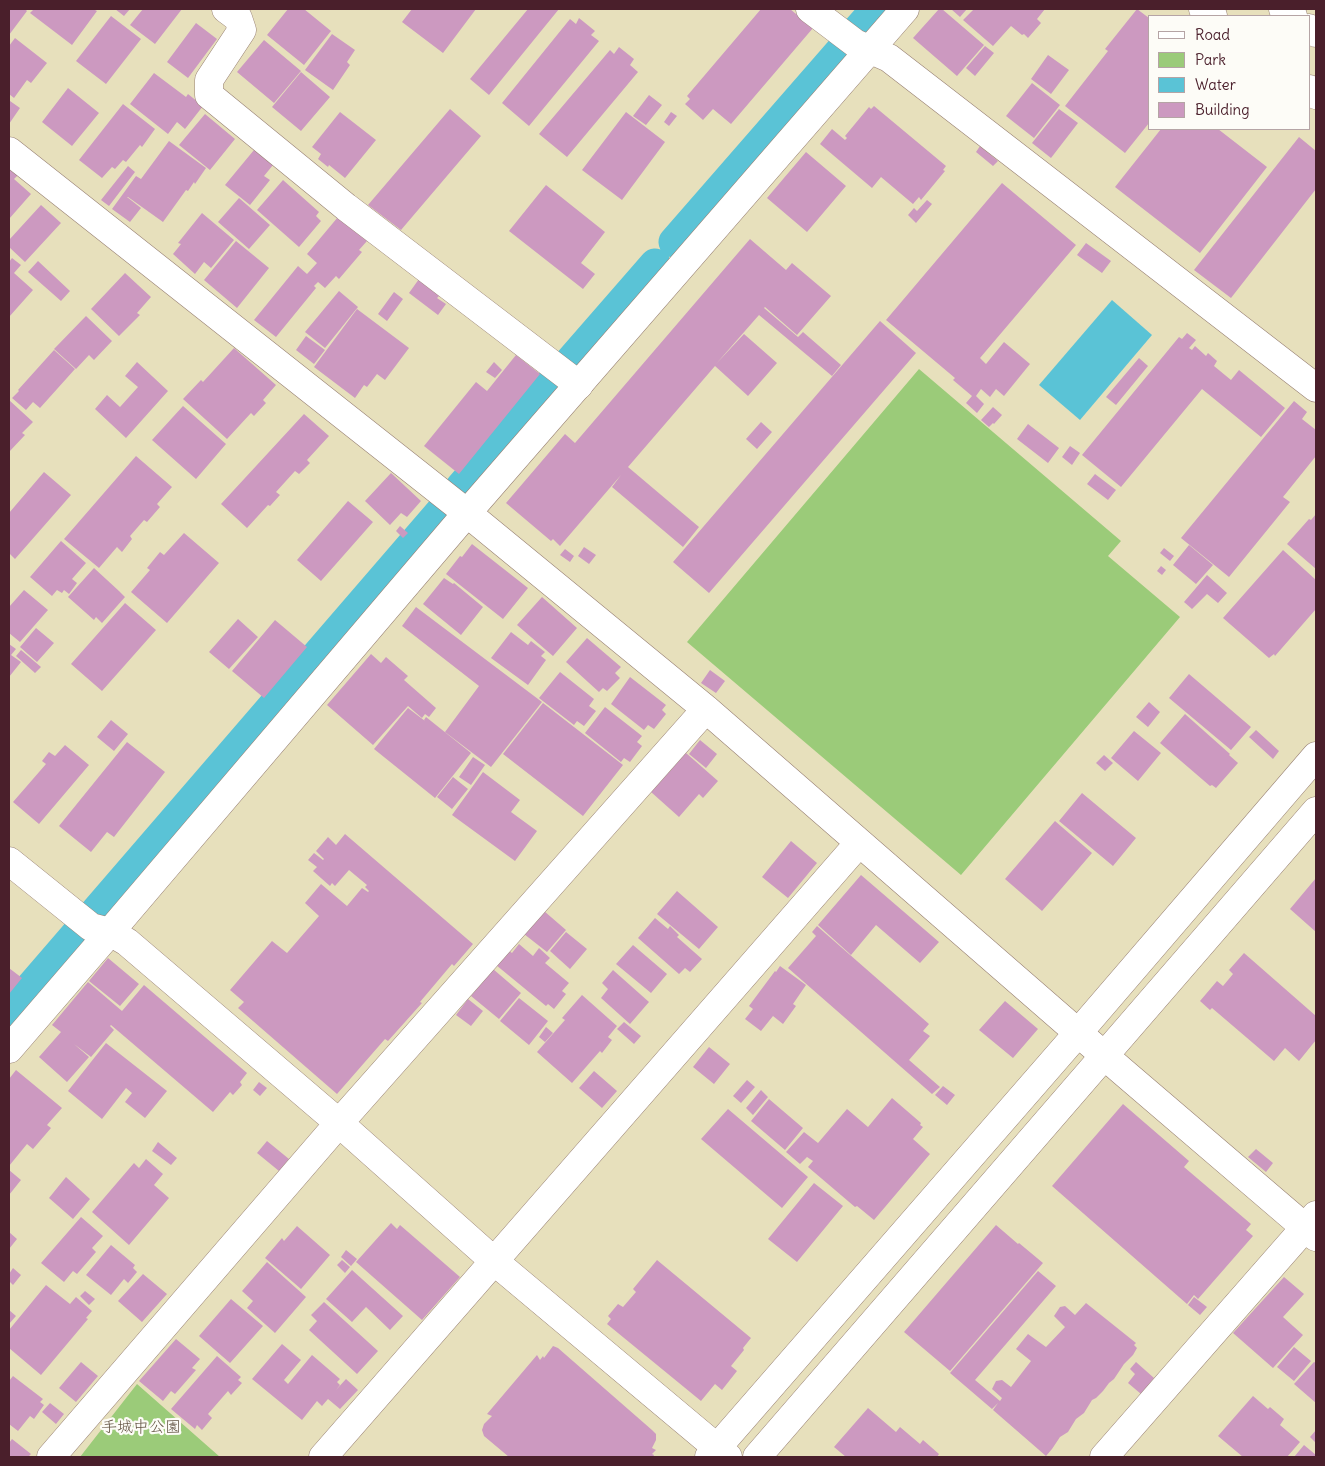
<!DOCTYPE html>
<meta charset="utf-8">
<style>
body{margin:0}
#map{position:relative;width:1325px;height:1466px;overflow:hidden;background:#e7e0bc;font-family:Delius,sans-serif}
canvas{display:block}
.frame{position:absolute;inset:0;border:10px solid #4a1f2b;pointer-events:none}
.legend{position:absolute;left:1148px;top:15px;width:162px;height:115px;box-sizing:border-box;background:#fdfcf7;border:1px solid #b5a4a5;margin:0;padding:6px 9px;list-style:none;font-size:15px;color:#4a1f2b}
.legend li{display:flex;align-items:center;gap:10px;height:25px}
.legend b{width:25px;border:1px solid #b5a4a5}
</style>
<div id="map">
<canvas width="1325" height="1466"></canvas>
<div class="frame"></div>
<ul class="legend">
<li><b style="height:6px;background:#fff"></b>Road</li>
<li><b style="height:14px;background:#9bcb79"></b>Park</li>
<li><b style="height:14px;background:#5ac3d6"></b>Water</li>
<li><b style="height:14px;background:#cc99c0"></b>Building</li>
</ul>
</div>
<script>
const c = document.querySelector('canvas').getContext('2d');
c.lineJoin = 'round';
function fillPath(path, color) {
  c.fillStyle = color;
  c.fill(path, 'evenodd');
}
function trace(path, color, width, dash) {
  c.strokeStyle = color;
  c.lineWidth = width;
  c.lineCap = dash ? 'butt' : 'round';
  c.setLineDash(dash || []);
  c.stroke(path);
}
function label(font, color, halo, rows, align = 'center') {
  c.font = font + ' Delius,"Klee One",sans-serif';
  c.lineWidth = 4.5;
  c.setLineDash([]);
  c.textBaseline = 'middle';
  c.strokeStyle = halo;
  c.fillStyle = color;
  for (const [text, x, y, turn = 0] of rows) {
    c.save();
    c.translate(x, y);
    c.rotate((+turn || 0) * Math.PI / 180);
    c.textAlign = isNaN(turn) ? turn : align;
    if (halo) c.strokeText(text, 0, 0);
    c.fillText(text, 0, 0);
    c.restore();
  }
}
const green = new Path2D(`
 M919,369L1121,541L1108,556L1180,617L961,875L687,642Z
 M137,1384L220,1457H80Z`);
const water = new Path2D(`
 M1112,300L1152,335L1080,420L1039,385Z`);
const canal = new Path2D(`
 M854,34L876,9
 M674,242L844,47
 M567,365L655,264
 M461,487L552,382
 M9,1012L442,510`);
const building = new Path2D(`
 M9,9H25L27,11L9,35Z
 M34,9H93L97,11L72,45L30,13Z
 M115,9H130L124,16Z
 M143,9H182L155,44L130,25Z
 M288,9H304L331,31L304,65L267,35Z
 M412,9H476L443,53L402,22Z
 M528,9H559L489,95L470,79Z
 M761,9H790L813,28L731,124L713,109L703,120L685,104L690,99L687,96Z
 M939,9H942L984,45L957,76L913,38Z
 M951,9H967L960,17Z
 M974,9H1045L1037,19L1041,23L1028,38L1024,34L1022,35L1011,26L993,46L963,20Z
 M1137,9L1149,18V123L1125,153L1065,106L1108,51L1105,49Z
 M111,16L141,39L106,84L76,61Z
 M579,18L595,31L591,35L599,41L529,126L502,103L570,19L576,24Z
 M196,23L217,39L188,78L167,62Z
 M332,34L355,50L347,62L350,65L333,90L305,70Z
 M15,38L47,63L31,83L27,80L14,98L9,94V46Z
 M264,40L301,71L274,103L237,72Z
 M985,46L994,53L975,76L966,68Z
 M619,47L634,59L630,65L638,72L567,157L539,134L610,50L614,54Z
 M1048,55L1069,70L1051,94L1031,79Z
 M301,72L330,97L301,131L272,107Z
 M154,73L186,97L188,94L203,106L185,129L177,122L168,134L130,104Z
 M1032,83L1060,105L1034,138L1006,116Z
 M68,88L99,113L72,146L42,122Z
 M649,95L662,105L646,125L633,116Z
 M10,101L20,108L9,124V103Z
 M123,104L155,129L142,147L140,145L126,162L123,160L115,169L112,167L102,178L79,160Z
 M874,106L946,166L943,170L945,171L921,200L919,197L913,204L881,177L872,188L820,144L832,129L845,140L847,138L845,136L869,107L871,109Z
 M450,109L481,136L401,230L368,205Z
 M1059,109L1078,123L1051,158L1032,143Z
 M340,112L376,140L345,178L329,165L328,167L318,159L321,154L312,147Z
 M626,112L665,142L622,200L582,170Z
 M671,112L677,116L669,126L664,122Z
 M205,114L235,139L210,170L179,145Z
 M1161,129H1218L1267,167L1200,253L1115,187Z
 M1299,137L1316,151V189L1231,298L1194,270Z
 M169,141L206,168L195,184L194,182L188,191L186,190L163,222L128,197H127L141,208L130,222L112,209L136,176L141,179Z
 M980,146L998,161L993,166L976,152Z
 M254,150L273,165L264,176L270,180L250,205L225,185Z
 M806,152L846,186L807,232L767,198Z
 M128,166L135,172L109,206L101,200Z
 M11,167L19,174L14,179L31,194L9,219V170Z
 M283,180L319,212L316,216L321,221L299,247L257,210Z
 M1002,183L1076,245L980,358L986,364L1004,342L1030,364L1004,396L996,389L990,397L981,389L976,396L984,404L977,413L966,403L972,396L953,380L955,378L886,320Z
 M546,185L605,232L581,263L595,274L583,289L509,231Z
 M239,198L270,225L249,249L218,222Z
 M927,200L932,204L916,223L908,215L914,208L917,211Z
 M41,205L61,223L25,262L9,247V240Z
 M202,213L234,240L211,268L204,262L195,274L173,254L181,244L178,243Z
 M338,217L367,241L359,250L362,252L339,279L336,276L325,288L318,282L314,286L316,288L276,337L254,320L298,266L307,274L317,263L307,254Z
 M750,239L786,270L792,263L831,296L797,335L765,307L764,308L798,337L803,332L841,365L832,376L759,315L716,364L744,334L777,363L748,396L715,366L628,467L699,527L683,547L612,487L621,475L560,546L553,539L551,541L506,503L565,434L575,443Z
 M236,241L269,268L237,308L204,280Z
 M1086,243L1111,261L1102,273L1077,255Z
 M12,258L21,265L14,273L33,290L9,317V262Z
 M38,261L70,291L61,301L28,272Z
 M125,273L151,297L137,313L140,315L119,336L91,309Z
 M419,279L440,295L437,298L446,304L438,315L409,293Z
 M339,291L358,307L325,348L305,332Z
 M394,292L403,299L387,321L378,314Z
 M357,309L409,348L385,380L377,374L367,387L364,385L355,398L314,367Z
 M86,316L112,341L94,360L89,355L76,369L54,349Z
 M880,321L916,353L709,593L673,562Z
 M1187,333L1196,340L1189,348L1192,350L1195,346L1206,356L1208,353L1217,361L1214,366L1231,380L1239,370L1285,408L1261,437L1202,389L1121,487L1082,455L1179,337L1182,339Z
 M306,336L325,350L314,364L296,350Z
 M234,348L276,385L263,400L266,403L254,416L251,413L227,439L183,399L201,380L203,382Z
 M54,350L75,369L40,408L33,402L26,410L12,398L19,391L18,390Z
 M516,355L540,374L459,474L424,446L476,382L487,391Z
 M1139,358L1148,366L1116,405L1106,397Z
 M137,362L168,391L126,438L95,409L107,395L120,407L138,387L125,376Z
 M494,362L502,370L495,378L486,372Z
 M9,400L33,422L22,433L25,435L9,452Z
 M1294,401L1307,412L1302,419L1316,430V456L1283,497L1290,502L1229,577L1181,538Z
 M183,406L226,444L196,479L152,440Z
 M993,407L1002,415L994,424L993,423L989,427L981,420Z
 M304,414L329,436L307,460L310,463L299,474L295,471L276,492L280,495L270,506L268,505L247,528L221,504Z
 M761,422L772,432L757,449L746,439Z
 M1028,424L1059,448L1048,463L1017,439Z
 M1070,446L1080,453L1072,465L1062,457Z
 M136,456L172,487L157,504L160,507L147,522L144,520L130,536L132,539L122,552L117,547L99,568L64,539Z
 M44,472L71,495L15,559L9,553V513Z
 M391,473L421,501L407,517L401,513L390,525L365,501Z
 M1095,474L1116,490L1108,500L1087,484Z
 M348,501L373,522L321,581L297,560Z
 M1316,514V569L1287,544L1309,519L1311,520Z
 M400,526L408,533L403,538L396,531Z
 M184,533L219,563L167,623L131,592L150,570L147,568L160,552L164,555Z
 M61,541L86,563L72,579L77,583L69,594L64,590L62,593L57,590L52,596L30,577Z
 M472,544L528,588L503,619L446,574L460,556L462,557Z
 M1189,545L1213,565L1196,584L1173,565Z
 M584,547L596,555L589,564L578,556Z
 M1164,548L1174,556L1170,561L1160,553Z
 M565,549L574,556L570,562L560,555Z
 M1283,550L1316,580V609L1275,656L1274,654L1269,658L1223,618Z
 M1161,566L1166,570L1162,575L1157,571Z
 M94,568L119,591L125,597L102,623L96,617L94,620L68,597Z
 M1207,575L1227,593L1218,603L1207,594L1192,609L1184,602Z
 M444,578L453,584L454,583L483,607L461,635L423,604Z
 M24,590L48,610L20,642L9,633V607Z
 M542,597L577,628L553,656L517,625Z
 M125,603L156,630L102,691L71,664Z
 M416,607L542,702L491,767L445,732L479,686L402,626Z
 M238,619L258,637L229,669L209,652Z
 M275,620L307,647L264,698L232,671Z
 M36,628L54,643L37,662L20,647Z
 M511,632L528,645L531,641L545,652L541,656L546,660L528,685L491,658Z
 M587,638L621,667L615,673L620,678L607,691L603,688L599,692L566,662Z
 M9,644L16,649L11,655L21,662L9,677Z
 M21,650L41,667L35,673L16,656Z
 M371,654L381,663L386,657L408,676L404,680L436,708L429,717L425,714L422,718L408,706L373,745L327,705Z
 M710,670L725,681L716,693L701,683Z
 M560,672L594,699L589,706L596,711L584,726L577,721L574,725L539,698Z
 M1189,674L1251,727L1231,750L1169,698Z
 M630,677L666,705L662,710L666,714L654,729L648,725L644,730L611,704Z
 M1149,702L1160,712L1148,727L1136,717Z
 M543,703L623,765L583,816L503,754Z
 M605,707L642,736L637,742L642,746L630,762L624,758L621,762L585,733Z
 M408,708L425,721L424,720L426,717L471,753L435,798L374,749Z
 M1185,714L1230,754L1229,755L1238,763L1216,788L1212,785L1210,786L1160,743Z
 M111,720L128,734L114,751L97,737Z
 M1256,730L1279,751L1273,759L1249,737Z
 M1134,731L1161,753L1138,781L1111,758Z
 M700,740L717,754L706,768L689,754Z
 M127,742L165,772L114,837L107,832L91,852L59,826Z
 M65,745L89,765L39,824L13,802L46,764L42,761L49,752L55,756Z
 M686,753L718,781L703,798L699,794L679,817L651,792Z
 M1104,755L1113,763L1105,771L1096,763Z
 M473,757L485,765L471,785L459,777Z
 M483,772L520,800L511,812L537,831L515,861L452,815Z
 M453,777L468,789L452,809L437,797Z
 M1082,793L1136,838L1113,866L1059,821Z
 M1055,821L1092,853L1042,911L1005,879Z
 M345,834L473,944L454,966L452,964L420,1002L422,1003L388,1041L385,1039L337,1094L238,1008L244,1002L230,990L272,941L287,953L319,916L305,903L321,884L347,906L362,888L368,892L369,891L365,887L367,885L349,870L335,886L332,883L330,886L313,871L317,867L308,860L314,853L323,860L324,859L316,851L328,837L336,845Z
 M791,841L817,863L788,898L762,877Z
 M861,875L939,942L920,963L876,925L851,955L818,925Z
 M1316,878V932L1290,909Z
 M677,891L718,927L699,949L657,914Z
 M544,911L566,930L547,952L524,934Z
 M655,918L668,929L670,926L679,935L677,937L702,959L690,972L685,968L679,974L638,938Z
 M817,926L929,1024L923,1031L930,1036L909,1060L940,1087L932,1094L788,968L816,936L812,932Z
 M566,932L587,949L570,969L550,951Z
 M519,944L533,956L539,948L550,958L545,963L569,983L562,991L566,994L554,1009L548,1004L546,1006L496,965L508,950L512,953Z
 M633,945L667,974L651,993L616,964Z
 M1244,953L1316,1016V1040L1299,1061L1285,1048L1274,1061L1212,1008L1210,1010L1200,1001L1217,981L1223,986L1233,974L1229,970Z
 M108,958L139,984L120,1006L89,981Z
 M780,966L806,985L793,1004L796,1006L783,1024L773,1016L761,1031L745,1019L753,1009L749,1006L775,971L776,972Z
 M9,968L22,978L9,994Z
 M493,969L521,993L499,1019L471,996Z
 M613,970L649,1002L630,1024L601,998L608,989L602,983Z
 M88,982L122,1011L144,985L247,1073L240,1082L242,1085L233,1095L230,1092L213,1112L111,1025L110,1026L114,1030L91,1057L74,1044L89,1057L67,1082L39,1057L61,1032L52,1025Z
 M582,995L617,1026L608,1037L612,1040L602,1053L600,1051L572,1083L537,1052L565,1020L562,1018Z
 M519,998L548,1021L529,1045L500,1021Z
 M468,999L483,1011L471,1026L456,1015Z
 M1005,1001L1038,1029L1013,1058L979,1030Z
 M624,1022L641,1036L634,1044L617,1029Z
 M546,1027L553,1033L545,1042L539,1037Z
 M106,1043L167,1091L145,1118L125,1102L132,1093L126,1088L102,1119L68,1091Z
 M709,1047L730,1064L714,1084L693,1067Z
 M16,1070L62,1108L47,1125L51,1128L33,1149L27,1144L9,1166V1079Z
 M594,1071L617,1091L602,1108L579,1088Z
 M747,1080L755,1087L741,1103L733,1096Z
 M259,1082L267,1088L260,1096L253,1090Z
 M943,1086L955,1095L947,1105L935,1095Z
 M761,1090L768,1097L753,1115L746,1108Z
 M892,1098L921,1123L920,1125L923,1127L913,1139L930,1154L874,1220L857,1206L855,1207L808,1167L813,1161L807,1157L800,1164L786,1152L804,1132L818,1143L847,1109L868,1127Z
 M769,1099L803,1128L785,1150L751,1121Z
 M1123,1104L1189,1161L1184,1167L1251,1224L1246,1230L1253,1236L1198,1299L1194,1295L1187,1304L1052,1186Z
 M728,1109L808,1177L782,1208L701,1139Z
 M267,1141L289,1159L279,1171L257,1153Z
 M158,1142L177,1158L171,1165L152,1151Z
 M1256,1149L1273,1163L1266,1172L1248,1157Z
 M146,1159L163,1174L154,1185L169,1198L129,1245L92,1212L134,1163L139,1168Z
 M9,1170L21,1180L9,1195Z
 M66,1177L90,1199L73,1219L49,1198Z
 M814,1183L843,1206L797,1262L768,1239Z
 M81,1217L103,1236L92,1248L96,1252L77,1274L73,1271L64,1282L41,1263Z
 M391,1223L397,1229L400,1225L460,1277L422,1320L356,1262Z
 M996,1225L1018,1244L1019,1243L1043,1263L950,1371L904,1332Z
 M297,1226L330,1255L301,1289L265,1258L282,1238L284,1241Z
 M9,1232L17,1239L9,1249Z
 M111,1245L135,1265L133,1268L137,1272L128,1283L124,1279L111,1295L86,1275Z
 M346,1250L357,1259L351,1266L341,1257Z
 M342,1260L350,1267L345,1273L337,1265Z
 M657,1260L751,1338L743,1348L744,1350L731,1366L737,1371L722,1390L715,1384L701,1401L607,1324L611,1319L608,1316L618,1304L623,1307L636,1292L633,1289Z
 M267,1262L306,1297L275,1333L247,1308L253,1301L242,1291Z
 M13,1268L21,1275L13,1285L9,1281V1274Z
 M352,1270L403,1316L390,1330L366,1307L352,1322L326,1299Z
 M1038,1271L1056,1286L975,1380L1000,1401L1002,1398L992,1389L996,1381L1002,1380L1011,1387L1031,1361L1016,1349L1028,1334L1046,1347L1065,1327L1054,1316L1060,1307L1065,1306L1075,1315L1086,1303L1136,1343L1134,1345L1137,1348L1133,1355L1124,1364L1114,1379L1109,1383L1103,1391L1096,1398L1092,1400L1084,1413L1076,1419L1068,1432L1060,1437L1052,1449L1046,1456L993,1410L998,1403L992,1409L950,1373Z
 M143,1274L167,1294L142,1322L118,1301Z
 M1284,1277L1304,1294L1283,1317L1303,1335L1273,1368L1233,1333Z
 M46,1285L70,1304L76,1297L92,1311L86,1318L88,1319L41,1375L9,1348V1330Z
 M85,1291L95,1299L89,1305L80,1296Z
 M1194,1297L1207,1307L1200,1315L1188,1305Z
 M231,1299L263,1326L230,1363L199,1336Z
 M324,1302L378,1351L357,1374L309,1330L317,1321L311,1315Z
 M9,1310L16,1316L9,1324Z
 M176,1339L200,1359L192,1368L196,1370L175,1394L171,1391L163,1401L139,1381Z
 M282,1344L301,1360L284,1380L288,1384L312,1355L340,1379L337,1382L340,1385L336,1390L346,1379L358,1390L340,1409L328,1399L322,1406L317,1401L302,1420L252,1379Z
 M553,1346L558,1348L652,1430L656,1434V1440L652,1448L656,1450L652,1454L654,1455L653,1457H509L484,1436L482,1430L484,1424L492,1416L487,1414L537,1355L540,1360L543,1356L544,1358Z
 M1294,1347L1311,1361L1294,1381L1277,1367Z
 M217,1356L241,1377L238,1380L242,1383L231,1395L228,1391L208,1414L212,1418L202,1430L197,1425L195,1429L171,1409Z
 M81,1362L98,1376L76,1402L59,1388Z
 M1136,1362L1154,1378L1141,1394L1128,1383L1135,1374L1130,1369Z
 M1314,1362L1316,1363V1403L1294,1384Z
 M13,1376L43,1399L40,1402L44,1405L34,1419L30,1416L18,1431L9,1424V1381Z
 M1253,1396L1268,1409L1270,1407L1284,1419L1280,1425L1300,1442L1287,1457H1243L1218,1436Z
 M50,1403L64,1414L56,1424L42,1412Z
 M868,1408L896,1432L900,1427L920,1444L923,1440L939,1454L937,1457H846L834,1447Z
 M1316,1430V1443L1310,1437Z
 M12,1439L31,1454L28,1457H9V1443Z
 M1304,1445L1316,1455V1457H1294Z`);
const minor = new Path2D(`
 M226,9L238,18L242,30L209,80V95L346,207L579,385
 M810,9L855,43L889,58L1316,388
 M9,151L467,513L706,709L1122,1071L1316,1237
 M9,861L91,927L110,932L127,942L339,1123L494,1261L728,1457
 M51,1457L339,1123L706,709
 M323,1457L859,843
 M1104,1457L1316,1215`);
const tertiary = new Path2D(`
 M9,1049L110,932L467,513L905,9
 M709,1457L1078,1033L1316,756
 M757,1457L1316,811`);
const secondary = new Path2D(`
 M1203,9L1213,16
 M1283,9L1293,16
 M1309,28L1316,33
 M1309,89L1316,95`);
const parkNames = [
 ["手城中公園",141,1427]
];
fillPath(green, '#9bcb79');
fillPath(water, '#5ac3d6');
trace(canal, '#5ac3d6', 31);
fillPath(building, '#cc99c0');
trace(minor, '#988074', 29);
trace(tertiary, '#988074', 29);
trace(secondary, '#988074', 29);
trace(minor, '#fff', 28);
trace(tertiary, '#fff', 28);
trace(secondary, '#fff', 28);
label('16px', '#625342', '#fdfcf7', parkNames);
</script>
